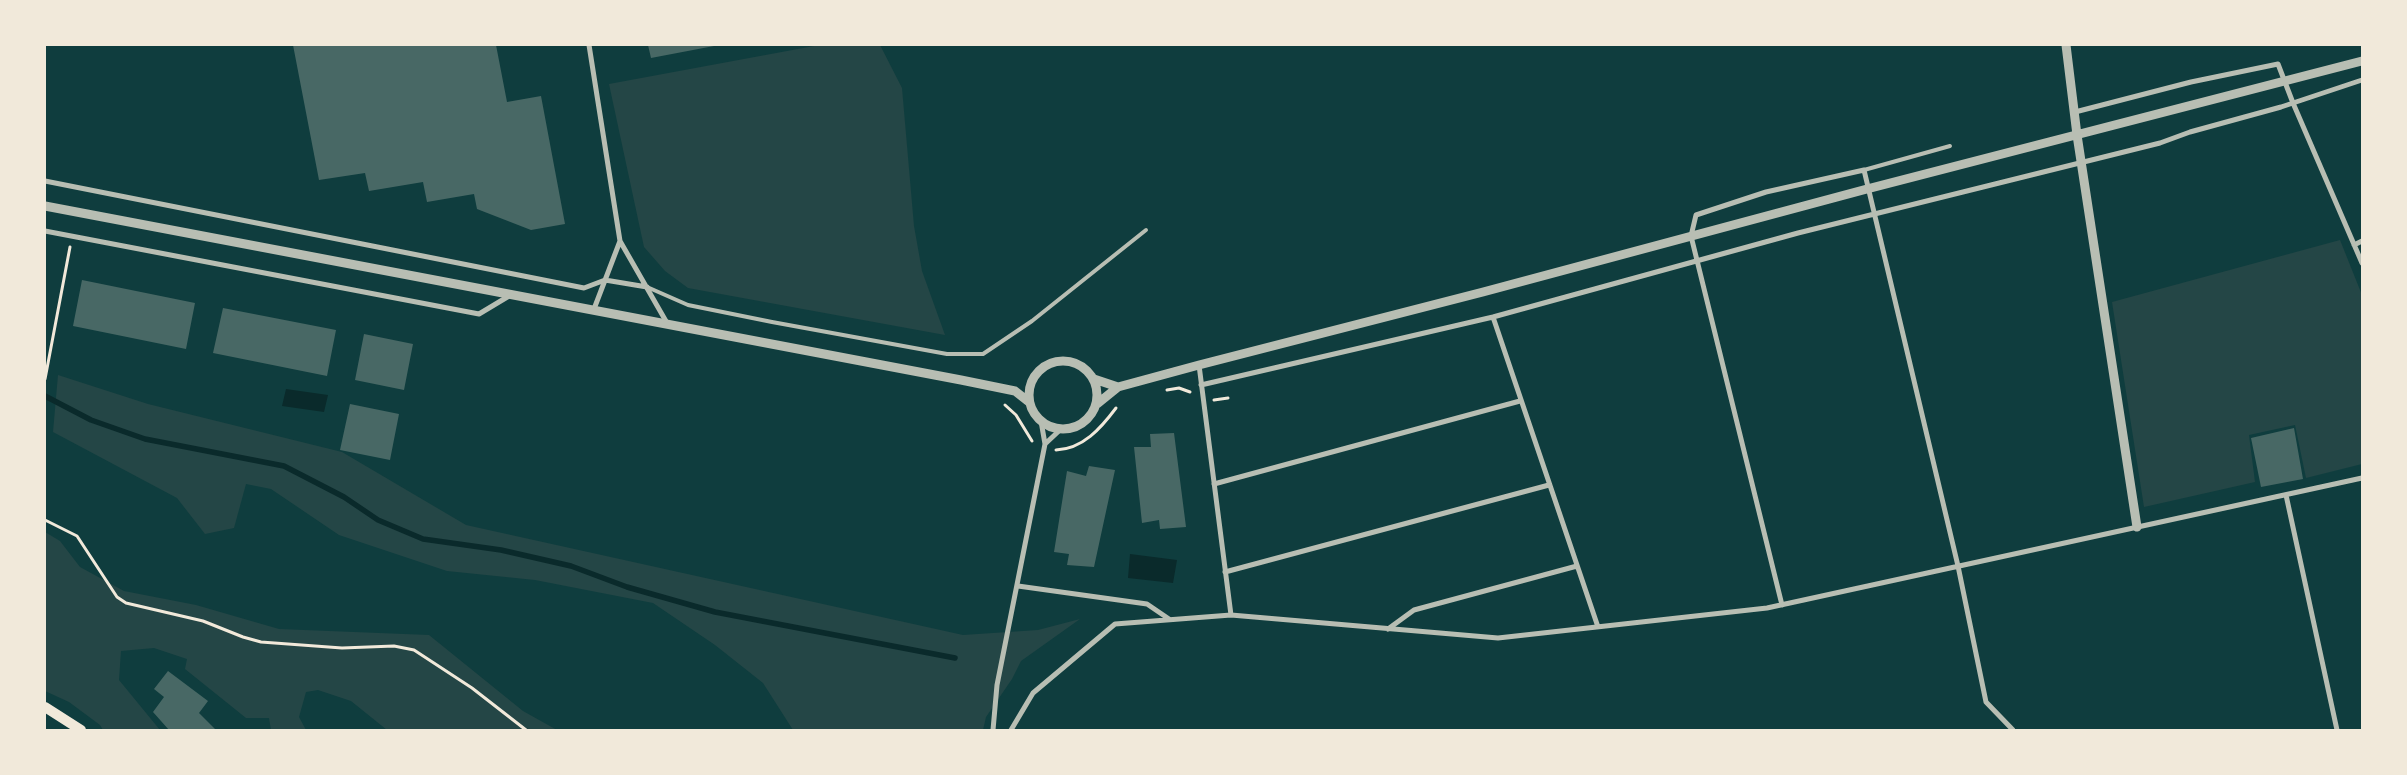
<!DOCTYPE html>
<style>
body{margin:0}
#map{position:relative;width:2407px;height:775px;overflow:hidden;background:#0f3d3e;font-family:Montserrat,sans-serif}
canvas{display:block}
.frame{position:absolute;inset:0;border:46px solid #f1e9da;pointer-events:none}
</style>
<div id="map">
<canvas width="2407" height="775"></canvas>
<div class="frame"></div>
</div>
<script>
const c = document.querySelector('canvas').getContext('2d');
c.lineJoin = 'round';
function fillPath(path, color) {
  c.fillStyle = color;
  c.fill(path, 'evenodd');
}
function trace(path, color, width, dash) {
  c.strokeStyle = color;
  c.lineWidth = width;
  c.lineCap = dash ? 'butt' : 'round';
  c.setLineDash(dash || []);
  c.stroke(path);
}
const green = new Path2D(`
 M861,45H880L902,88L914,226L922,271L945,335L688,288L665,271L644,247L609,84L814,46Z
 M2340,240L2362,295V464L2306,478L2295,425L2249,435L2255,482L2144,507L2112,302Z
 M58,375L148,404L342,452L466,525L963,635L1038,630L1080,619L1021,661L1012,679L986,717L983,730H793L763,683L715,645L653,603L535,580L447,571L339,535L271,489L246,484L234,528L205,534L177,498L53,432Z
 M45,532L60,541L80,567L124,591L196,605L279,629L429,635L523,711L557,730H387L351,701L318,690L306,692L299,717L306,730H271L269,718H246L185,669L187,659L154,648L121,651L119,680L160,730H103L100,725L69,702L45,691Z`);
const water = new Path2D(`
 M286,389L328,395L324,412L282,406Z
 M1130,554L1177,560L1173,583L1128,578Z`);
const stream = new Path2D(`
 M45,396L91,420L145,439L284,466L344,497L378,520L423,539L501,550L571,566L627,587L715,612L955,658`);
const building = new Path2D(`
 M293,45H496L507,102L541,96L565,224L531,230L477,209L474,194L427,202L423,182L369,191L365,173L319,180Z
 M648,45H714V46L651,58Z
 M82,280L195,303L186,349L73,326Z
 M223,308L336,330L327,376L213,353Z
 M364,334L413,344L404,390L355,380Z
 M350,404L399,414L390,460L340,450Z
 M2294,428L2303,479L2261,487L2251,438Z
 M1174,433L1186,527L1160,529L1159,520L1142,523L1134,447H1151L1150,434Z
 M1089,466L1115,470L1094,567L1067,565L1069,554L1054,552L1067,471L1086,476Z
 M168,671L208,701L199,713L216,730H169L153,712L164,697L154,689Z`);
const path = new Path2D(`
 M45,379L70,247
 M1167,390L1179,388L1190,392
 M1214,400L1228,398
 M1005,405L1016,415L1032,441
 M1056,450C1083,449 1101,428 1116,408
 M45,520L77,536L117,597L126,603L203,621L243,637L261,642L342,648L394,646L414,650L472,688L526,730`);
const service = new Path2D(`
 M1864,170L1950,146
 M647,287L688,305L772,322L947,354H983L1032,321L1146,230`);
const minor = new Path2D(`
 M589,45L620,241L667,323
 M2075,112L2191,82L2278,64L2293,103L2362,263
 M45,181L584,288L605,280L647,287
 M45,231L479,314L509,296
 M2354,245L2362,241
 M594,309L620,241
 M1493,317L1598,627
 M1199,365L1231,615
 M1201,385L1493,317L1798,233L2160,143L2190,132L2281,107L2362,80
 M1045,444L1061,429
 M1214,484L1520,401
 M2286,495L2337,730
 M1225,572L1549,485
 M1018,586L1147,604L1169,619
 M1782,605L1691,236L1696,215L1766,192L1864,170L1958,566L1986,702L2013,730
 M1388,629L1414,610L1577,566
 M993,730L997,685L1045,444L1041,421
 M1011,730L1033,693L1115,624L1231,615L1498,638L1767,608L2362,478`);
const tertiary = new Path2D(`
 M2066,45L2077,135L2137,527
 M45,206L961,380L1015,391L1029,402
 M1029 395a34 34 0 1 1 68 0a34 34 0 1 1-68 0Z
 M1094,379L1118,387
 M1097,404L1118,387L1199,365L1483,292L1867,189L2362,61`);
const secondary = new Path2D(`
 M45,707L81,730`);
fillPath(green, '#244646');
fillPath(water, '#0a2a2b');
trace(stream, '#0a2a2b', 5.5);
fillPath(building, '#486865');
trace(path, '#f1e9da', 3);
trace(service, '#b8beb3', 4);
trace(minor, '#b8beb3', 5);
trace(tertiary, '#b8beb3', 9);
trace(secondary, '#f1e9da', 10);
</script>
